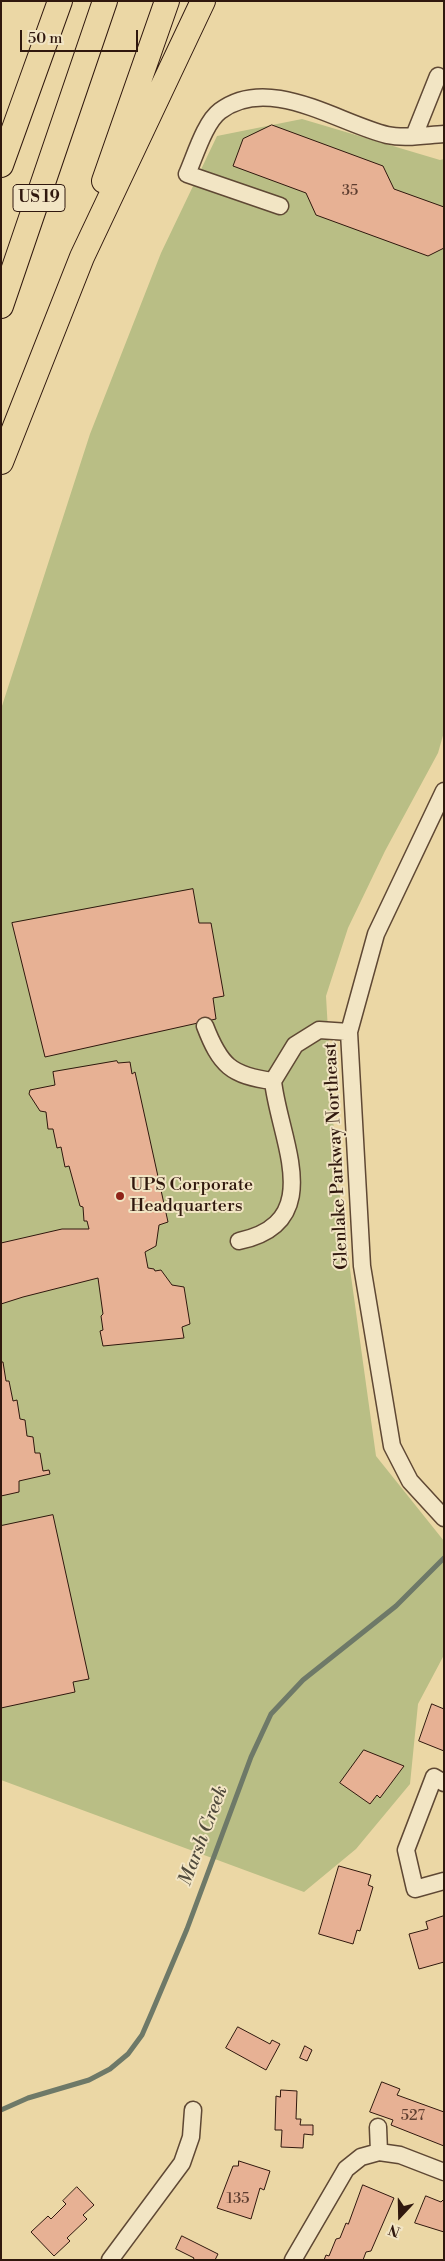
<!DOCTYPE html>
<style>
body{margin:0}
#map{position:relative;width:445px;height:2261px;overflow:hidden;background:#ebd7a5;font-family:"Libre Bodoni",serif}
canvas{display:block}
.frame{position:absolute;inset:0;border:2px solid #30180e;pointer-events:none}
.north{position:absolute;left:375px;top:2191px;width:50px;height:50px;-webkit-text-stroke:4px #f2e5c4;paint-order:stroke;rotate:201deg;font-size:14px;font-weight:700;line-height:20px;text-align:center;color:#30180e}
.north::after{content:'';display:block;margin:auto;width:18px;height:22px;background:#30180e;clip-path:polygon(50% 0,100% 100%,50% 72%,0 100%)}
.scale{position:absolute;left:20px;top:30px;width:118px;height:22px;box-sizing:border-box;border:2px solid #30180e;border-top:0;padding-left:6px;font-size:15px;line-height:18px;white-space:nowrap;color:#30180e;-webkit-text-stroke:4px #f2e5c4;paint-order:stroke}
</style>
<div id="map">
<canvas width="445" height="2261"></canvas>
<div class="frame"></div>
<div class="north">N</div>
<div class="scale">50 m</div>
</div>
<script>
const c = document.querySelector('canvas').getContext('2d');
c.lineJoin = 'round';
function fillPath(path, color) {
  c.fillStyle = color;
  c.fill(path, 'evenodd');
}
function trace(path, color, width, dash) {
  c.strokeStyle = color;
  c.lineWidth = width;
  c.lineCap = dash ? 'butt' : 'round';
  c.setLineDash(dash || []);
  c.stroke(path);
}
function label(font, color, halo, rows, align = 'center') {
  c.font = font + ' "Libre Bodoni",serif';
  c.lineWidth = 4;
  c.setLineDash([]);
  c.textBaseline = 'middle';
  c.strokeStyle = halo;
  c.fillStyle = color;
  for (const [text, x, y, turn = 0] of rows) {
    c.save();
    c.translate(x, y);
    c.rotate((+turn || 0) * Math.PI / 180);
    c.textAlign = isNaN(turn) ? turn : align;
    if (halo) c.strokeText(text, 0, 0);
    c.fillText(text, 0, 0);
    c.restore();
  }
}
const green = new Path2D(`
 M302,119L440,160L444,159V732L438,753L385,851L348,928L326,996L336,1168L376,1456L444,1541V1655L418,1704L410,1784L356,1849L304,1892L1,1780V709L90,434L161,253L217,136Z`);
const stream = new Path2D(`
 M1,2110L28,2098L89,2080L110,2069L128,2054L142,2035L152,2012L187,1929L251,1757L271,1714L303,1680L396,1606L444,1558`);
const building = new Path2D(`
 M272,125L383,166L394,189L444,207V248L428,256L316,215L306,193L233,166L243,139Z
 M193,889L199,923H211L224,996L213,998L216,1019L45,1057L12,923Z
 M117,1061L118,1063L130,1062L132,1074L135,1072L168,1222L159,1225L156,1246L145,1252L148,1268L154,1269L155,1271L161,1270L172,1285L184,1287L190,1324L182,1327L184,1338L103,1346L100,1331L103,1330L101,1316L103,1314L98,1278L23,1297L1,1304V1243L62,1229H89L87,1221H84L83,1207L80,1206L69,1166L65,1167L61,1147L57,1148L53,1129H48L46,1112L40,1111L29,1094L30,1090L55,1085L53,1072Z
 M1,1362H3L6,1381H9L13,1401L17,1400L20,1419L25,1420L27,1436L33,1437L35,1453H40L43,1471L49,1470L50,1474L19,1481V1492L1,1496Z
 M53,1515L89,1679L73,1682L75,1692L1,1708V1526Z
 M432,1704L444,1709V1751L419,1741Z
 M364,1750L404,1766L380,1798L377,1795L370,1804L340,1783Z
 M339,1866L371,1875L368,1885L373,1887L360,1931L357,1930L353,1944L319,1934Z
 M444,1916V1962L419,1969L409,1934L428,1929L426,1922Z
 M238,2027L270,2044L272,2040L280,2044L266,2070L226,2048Z
 M305,2046L312,2050L307,2061L300,2058Z
 M382,2082L400,2089L397,2095L444,2112V2146L391,2125L393,2120L370,2112Z
 M281,2090L297,2091L296,2119H301L300,2125H313V2135L304,2134L303,2148L281,2147L282,2130H275L276,2096L280,2097Z
 M239,2161L270,2171L264,2190L260,2188L251,2219L217,2208L233,2166H238Z
 M363,2185L394,2198L371,2251L366,2252L363,2260H324L326,2255L329,2256L336,2239L340,2238L346,2223L348,2224Z
 M77,2187L94,2205L83,2215L87,2219L67,2238L70,2241L54,2256L31,2232L48,2216L51,2219L66,2204L63,2201Z
 M426,2196L441,2202L444,2199V2232L415,2223Z
 M182,2236L218,2254L215,2260H193L194,2258L176,2249Z`);
const minor = new Path2D(`
 M414,136L438,76
 M280,206L187,174C195,156 205,122 220,111C269,74 338,123 387,135C405,139 426,135 444,134
 M444,791L376,934L349,1032L362,1266L392,1446L410,1481L444,1518
 M205,1026C220,1065 231,1076 273,1081
 M239,1241C328,1222 279,1139 273,1081L295,1045L319,1030L349,1032
 M444,1783L434,1777L406,1850L415,1889L444,1881
 M378,2127L379,2152
 M110,2260L182,2163L191,2137L193,2110
 M293,2260L346,2169L361,2157L379,2152L400,2155L444,2172`);
const highway = new Path2D(`
 M1,165L60,1
 M104,181L167,1
 M1,306L105,1
 M1,462L82,257L203,1`);
const markers = [
 [120,1196,5,"#8f2418"]
];
const numberNames = [
 ["35",350,191],
 ["527",413,2116],
 ["135",238,2199]
];
const shields = [
 [39,198,52]
];
const shieldNames = [
 ["US 19",39,198]
];
const streetNames = [
 ["Glenlake Parkway Northeast",337,1156,-93]
];
const poiNames = [
 ["UPS Corporate",130,1186],
 ["Headquarters",130,1207]
];
const waterNames = [
 ["Marsh Creek",204,1836,-69]
];
fillPath(green, '#b9be85');
trace(stream, '#6e7968', 5);
fillPath(building, '#e7b194');
trace(building, '#30180e', 1);
trace(minor, '#5f4834', 19);
trace(highway, '#30180e', 26);
trace(minor, '#f2e5c4', 16);
trace(highway, '#ebd7a5', 24);
for (const [x, y, r, color] of markers) {
  const dot = new Path2D();
  dot.arc(x, y, r, 0, 2 * Math.PI);
  c.fillStyle = color;
  c.fill(dot);
  trace(dot, '#f2e5c4', 2);
}
label('15px', '#5e3e30', null, numberNames);
for (const [x, y, w] of shields) {
  const box = new Path2D();
  box.roundRect(x - w / 2, y - 13.5, w, 27, 4);
  c.fillStyle = '#f2e5c4';
  c.fill(box);
  trace(box, '#30180e', 1);
}
label('bold 16px', '#30180e', null, shieldNames);
label('18px', '#30180e', '#f2e5c4', streetNames);
label('18px', '#30180e', '#f2e5c4', poiNames, 'left');
label('italic 19px', '#4f493b', '#f2e5c4', waterNames);
</script>
